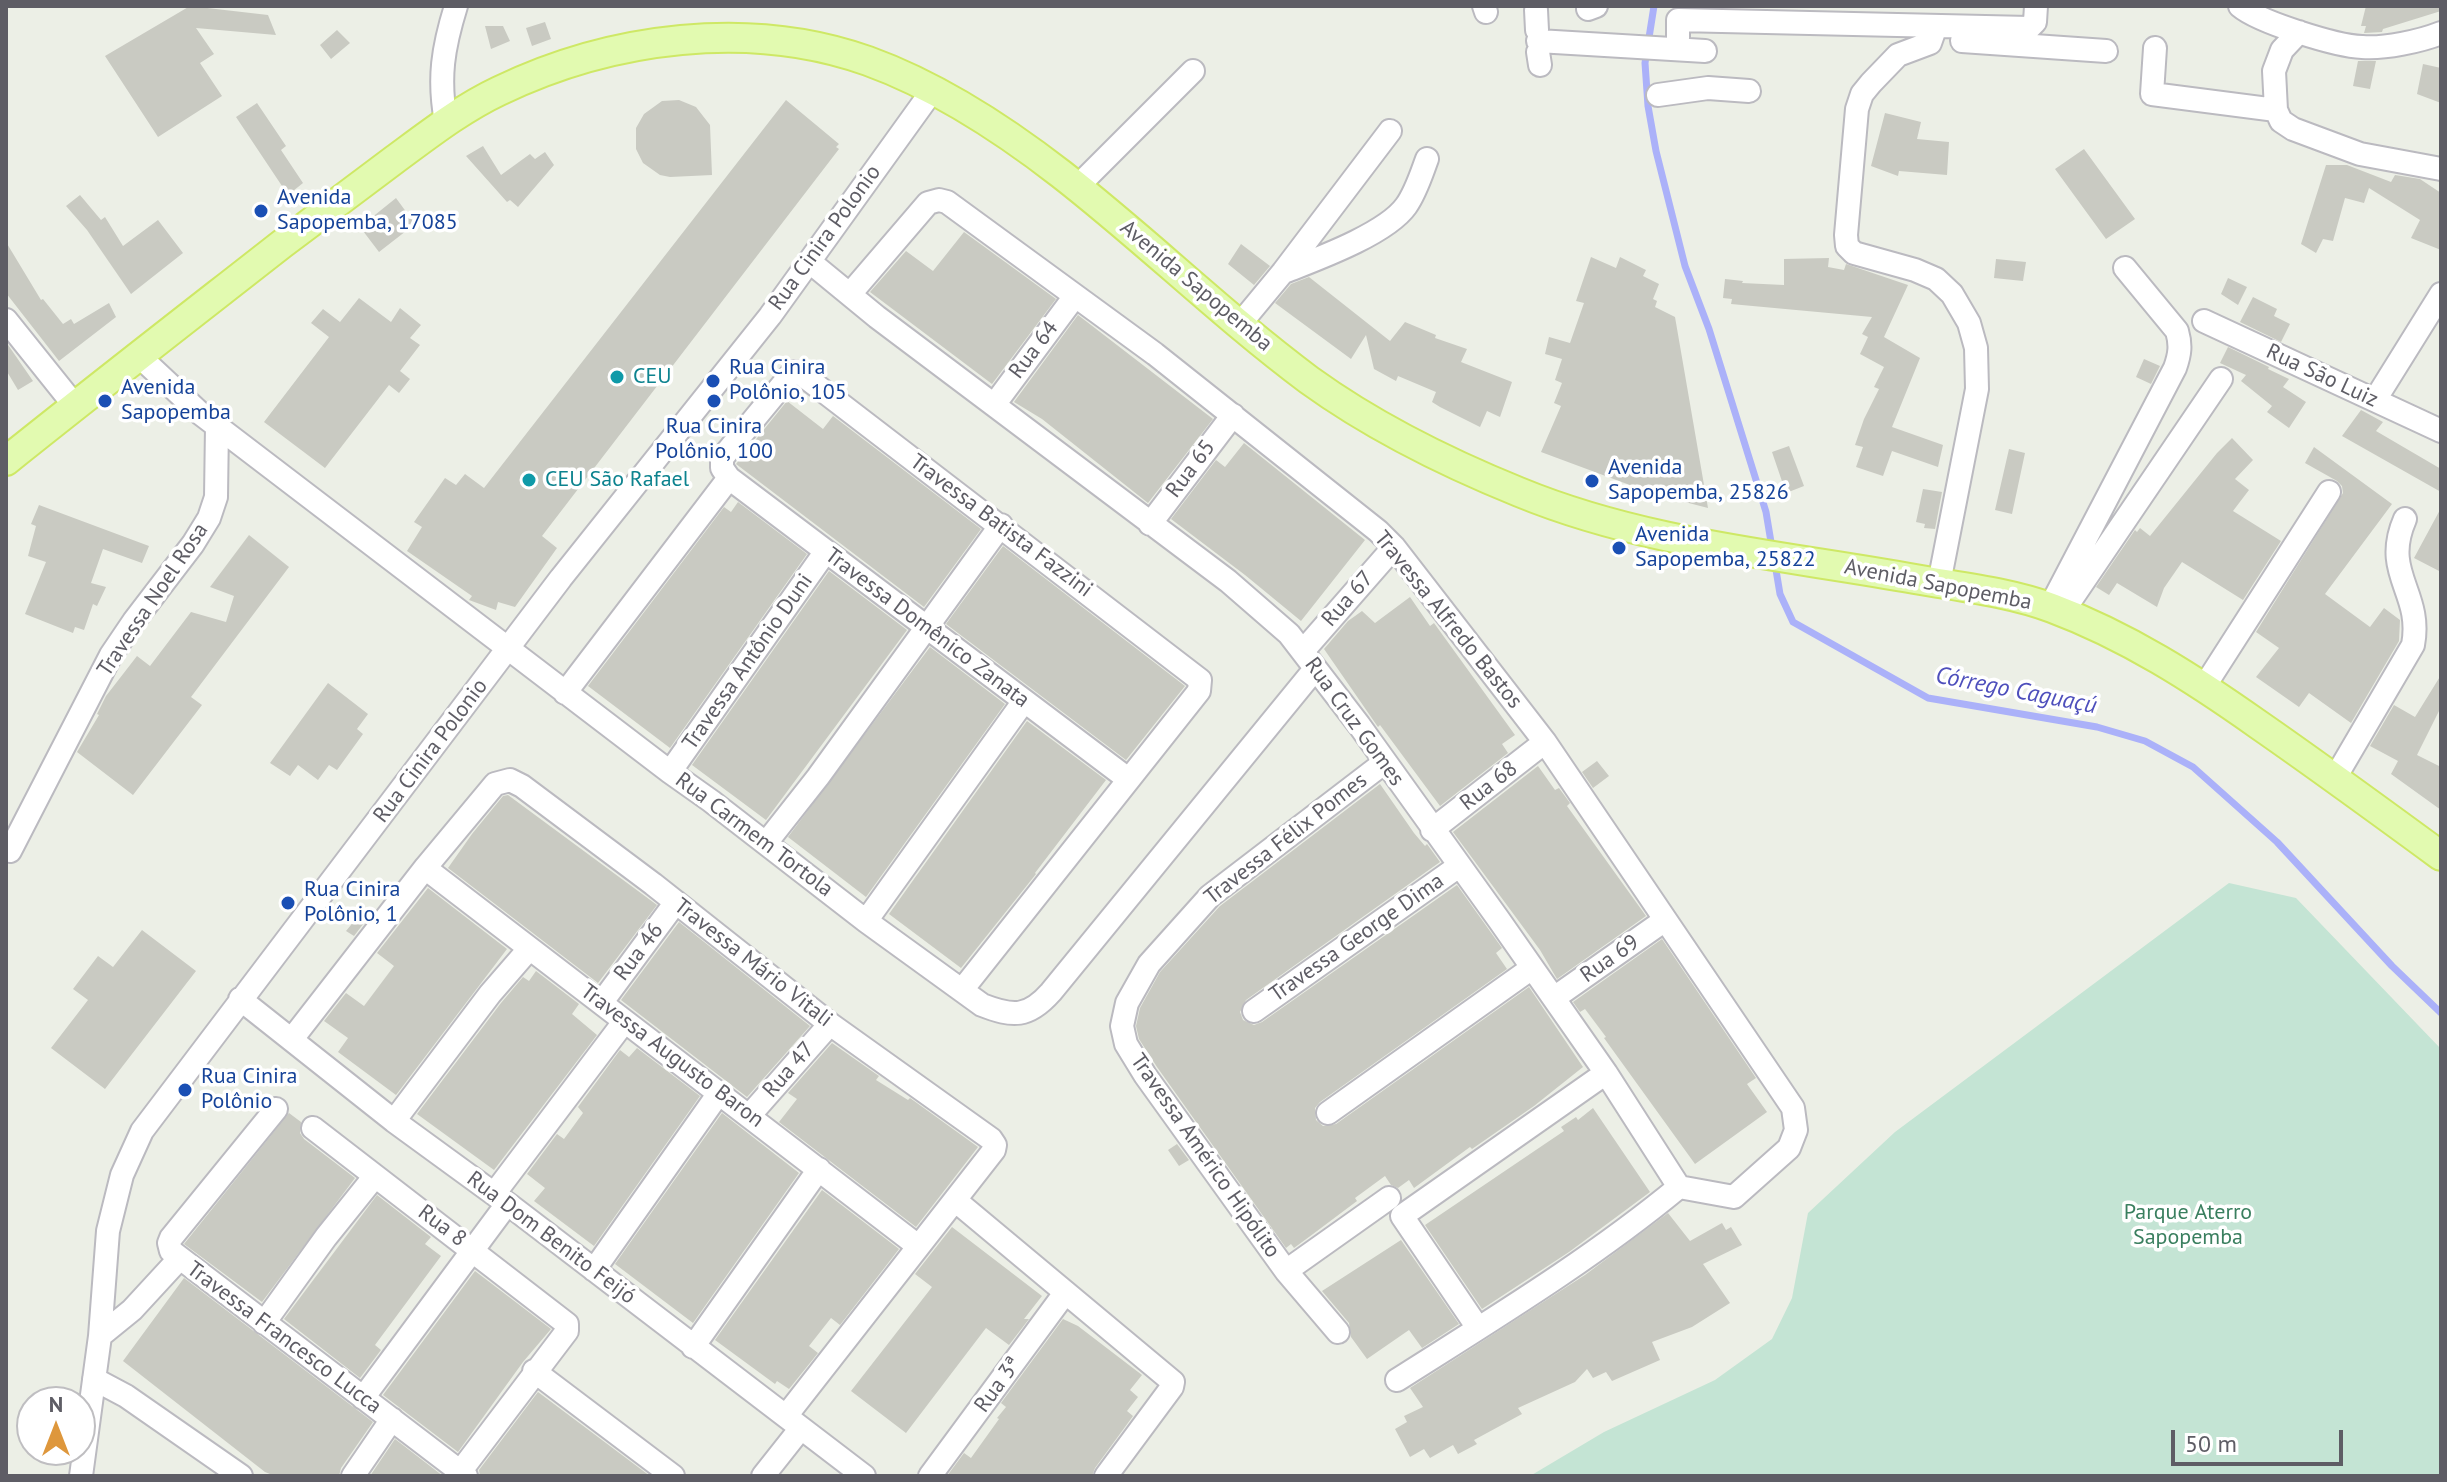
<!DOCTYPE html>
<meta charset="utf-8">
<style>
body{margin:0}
#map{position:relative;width:2447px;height:1482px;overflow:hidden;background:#ecefe6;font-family:"PT Sans",sans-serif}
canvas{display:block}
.frame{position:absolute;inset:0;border:8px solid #5e5d65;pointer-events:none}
.north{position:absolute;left:16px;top:1386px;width:80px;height:80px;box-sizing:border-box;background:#fff;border:2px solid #bfbec1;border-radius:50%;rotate:0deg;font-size:22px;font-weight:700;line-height:32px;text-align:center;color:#5e5d65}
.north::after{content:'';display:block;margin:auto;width:28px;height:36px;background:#de973c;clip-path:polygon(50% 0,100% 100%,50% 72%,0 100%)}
.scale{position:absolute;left:2171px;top:1430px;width:172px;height:36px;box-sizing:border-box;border:4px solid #5e5d65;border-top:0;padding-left:10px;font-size:24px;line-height:28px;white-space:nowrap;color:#5e5d65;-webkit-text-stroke:6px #fff;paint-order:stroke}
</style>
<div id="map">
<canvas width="2447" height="1482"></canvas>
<div class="frame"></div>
<div class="north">N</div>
<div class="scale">50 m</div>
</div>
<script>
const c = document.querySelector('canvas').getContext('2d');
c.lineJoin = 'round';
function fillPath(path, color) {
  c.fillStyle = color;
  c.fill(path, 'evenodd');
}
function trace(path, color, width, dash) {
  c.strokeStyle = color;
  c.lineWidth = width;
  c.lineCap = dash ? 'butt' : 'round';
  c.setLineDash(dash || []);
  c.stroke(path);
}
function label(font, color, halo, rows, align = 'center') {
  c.font = font + ' "PT Sans",sans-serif';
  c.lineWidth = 7;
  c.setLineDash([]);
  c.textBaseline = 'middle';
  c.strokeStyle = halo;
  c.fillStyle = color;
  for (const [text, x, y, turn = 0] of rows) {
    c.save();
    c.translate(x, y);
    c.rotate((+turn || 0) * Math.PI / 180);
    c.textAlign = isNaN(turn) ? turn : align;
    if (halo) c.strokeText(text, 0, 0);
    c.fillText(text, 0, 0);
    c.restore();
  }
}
const green = new Path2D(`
 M2229,883L2296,898L2441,1049V1476H1530L1604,1432L1715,1380L1772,1339L1792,1298L1808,1213L1895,1132Z`);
const stream = new Path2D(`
 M1654,6L1645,63L1648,106L1656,151L1685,266L1709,329L1766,512L1772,548
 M1775,564L1780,594L1793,622L1928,698L2097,727L2145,741L2193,767L2277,842L2392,966L2441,1013`);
const building = new Path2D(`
 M190,6L268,15L276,35L196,28L214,54L200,63L222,96L158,137L105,56Z
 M2366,6H2441V11L2383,29L2382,32L2364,33L2366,26H2361Z
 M545,22L551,39L532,46L526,28Z
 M485,26H503L510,41L491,49Z
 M337,30L350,43L331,59L320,45Z
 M2358,61H2376L2370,89L2353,86Z
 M2423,64L2441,68V103L2417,94Z
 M679,100L696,107L710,125L712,175L670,177L660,175L643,163L636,149V128L644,114L662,101Z
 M786,100L839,144L836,147L839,149L542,536L557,548L515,607L498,602L496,610L469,600L472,596L407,551L422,527L414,522L445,478L456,485L465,474L484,488Z
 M257,103L286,146L281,150L303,183L288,195L236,117Z
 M1885,113L1921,122L1917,139L1949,142L1947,175L1899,171L1898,176L1871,166Z
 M483,146L501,175L530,154L535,159L545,152L554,165L518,207L510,200L507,202L466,156Z
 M2084,149L2135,219L2106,239L2055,169Z
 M2326,165H2347L2391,182L2395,175L2420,179L2441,193V250L2411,238L2420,220L2369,188L2364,203L2345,198L2333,241L2323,239L2316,253L2301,244Z
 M80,195L101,220L105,217L123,246L158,220L183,253L131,294L87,230L66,206Z
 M396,198L415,224L379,252L360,227Z
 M964,232L1056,299L992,384L870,292L906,251L933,271Z
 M6,242L41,300L43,299L63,324L71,319L74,324L109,303L116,317L59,361L6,293Z
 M1241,244L1270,266L1254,285L1228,264Z
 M1591,257L1616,268L1620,257L1646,270L1643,276L1659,284L1653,299L1657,301L1655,307L1675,317L1708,508L1654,494L1541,452L1561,406L1554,403L1562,383L1555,380L1562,359L1545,354L1549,337L1570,343L1584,303L1576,301Z
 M1829,258L1828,267L1844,270L1846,264L1908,285L1884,337L1920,358L1892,427L1943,445L1938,467L1892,451L1883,476L1856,467L1863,447L1855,445L1864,419L1879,389L1874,387L1884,367L1860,354L1868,337L1862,334L1872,317L1731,304L1732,299L1723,298L1725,279L1743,281L1742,283L1784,285V259Z
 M1996,259L2026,262L2023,281L1994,278Z
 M1309,277L1390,341L1405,322L1436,335L1435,338L1467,349L1461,362L1512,382L1500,417L1487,411L1480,427L1440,407L1432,402L1436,392L1398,376L1396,381L1374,369L1366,335L1351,359L1275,303L1291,284Z
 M2228,278L2247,287L2238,305L2221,294Z
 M2253,297L2277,309L2274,316L2290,324L2281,342L2240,322Z
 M359,298L391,322L400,308L421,325L410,338L420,345L400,371L410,379L399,393L389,385L325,468L264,422L329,337L311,323L323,309L340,322Z
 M1078,315L1213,419L1148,503L1042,419L1014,402Z
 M6,342L33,381L18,390L6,370Z
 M2228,347L2269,367L2268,369L2289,379L2283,387L2306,402L2289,428L2267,412L2272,406L2241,381L2246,375L2220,363Z
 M2144,359L2160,366L2151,384L2136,377Z
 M787,401L823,429L833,416L981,529L924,607L736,464Z
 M2361,410L2383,422L2376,431L2441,469V492L2342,436Z
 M2232,438L2253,460L2235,479L2249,490L2233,511L2281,541L2243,600L2182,562L2164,588L2157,607L2117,583L2109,595L2096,587L2135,530L2137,532L2140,528L2150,536L2217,453Z
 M1244,443L1365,540L1301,621L1245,575L1171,519L1216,460L1225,467Z
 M1789,446L1804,486L1786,493L1772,452Z
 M2314,447L2392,504L2325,594L2370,627L2384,608L2400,620L2399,641L2351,723L2309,693L2299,707L2256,677L2279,648L2256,632L2343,493L2342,486L2337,481L2305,463Z
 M2009,449L2025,453L2012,514L1995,510Z
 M1923,489L1942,492L1935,529L1924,528L1925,524L1916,522Z
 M738,502L807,554L670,748L588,686L724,507L731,512Z
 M39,505L149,546L142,563L103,549L91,583L106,587L97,606L93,604L84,630L75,627L73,633L25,614L46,562L28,556L36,526L31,524Z
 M2441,508V572L2414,558Z
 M249,535L289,567L191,697L202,705L133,795L77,752L99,715L97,714L106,696L137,656L150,666L191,612L226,622L234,596L210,587Z
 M1003,546L1185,686L1126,760L946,624Z
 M829,571L907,630L766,820L692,765Z
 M1410,597L1430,626L1434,623L1515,735L1502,744L1508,753L1440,806L1380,725L1378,727L1324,649L1348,621L1362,611L1375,623Z
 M930,647L1005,704L866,897L788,837Z
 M2441,675V707L2417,755L2441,767V810L2391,774L2398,761L2370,746L2394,705L2415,717Z
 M328,683L368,714L357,729L363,734L337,770L329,765L318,780L298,765L290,776L270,763Z
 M1027,721L1106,780L1035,873L1036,874L961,968L889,914Z
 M1597,761L1609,776L1593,788L1582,772Z
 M1538,766L1555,790L1559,788L1570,803L1567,806L1646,916L1557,979L1540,950L1453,832Z
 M1380,784L1414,833L1425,846L1427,844L1440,862L1246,1000L1240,1012L1243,1020L1254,1025L1262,1022L1457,885L1502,948L1496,953L1507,969L1320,1102L1315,1108L1316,1120L1323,1126L1336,1124L1529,987L1583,1067L1534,1106L1472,1149L1470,1147L1414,1188L1409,1180L1398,1188L1391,1185L1385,1176L1355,1198L1357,1201L1313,1234L1294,1248L1291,1244L1286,1248L1157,1067L1139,1039L1136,1026L1140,1008L1160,972L1220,906Z
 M508,795L657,905L598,983L448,868L472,834L503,796Z
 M428,888L507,949L396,1095L338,1052L348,1038L324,1021L346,993L364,1006L394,966L377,953Z
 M360,914L367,919L354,936L346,931Z
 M679,922L810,1026L747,1097L621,1000Z
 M142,930L196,971L105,1089L51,1048L88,1000L73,989L98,956L113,967Z
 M1662,939L1756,1078L1747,1084L1767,1112L1695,1164L1604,1038L1606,1037L1585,1009L1580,1012L1573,1002Z
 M536,971L579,1004L572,1014L597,1035L494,1170L417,1114L501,1003L523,977L529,981Z
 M832,1043L879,1076L876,1080L908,1100L910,1098L978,1147L916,1227L779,1122L797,1099L788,1093Z
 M637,1048L700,1096L594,1246L534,1201L545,1188L527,1174L557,1134L564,1139L583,1113L578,1107L620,1050L629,1057Z
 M1593,1108L1650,1192L1569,1252L1482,1309L1425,1225L1564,1131L1561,1127L1576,1117L1578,1120Z
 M289,1113L301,1122L300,1133L304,1139L355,1178L262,1302L184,1244Z
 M722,1113L799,1173L693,1323L615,1264Z
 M1177,1144L1189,1160L1179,1166L1168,1150Z
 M822,1190L899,1249L840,1325L831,1318L809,1346L818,1353L789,1389L777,1381L775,1384L715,1340Z
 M377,1195L431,1237L425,1244L441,1256L375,1345L381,1350L360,1378L284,1319Z
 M1668,1213L1690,1241L1722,1223L1726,1230L1731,1227L1742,1245L1703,1264L1730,1303L1692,1327L1652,1342L1660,1360L1612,1381L1606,1372L1593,1378L1587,1369L1575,1382L1518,1408L1522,1414L1474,1440L1477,1444L1458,1454L1453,1445L1430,1458L1424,1449L1410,1457L1395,1429L1407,1422L1404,1416L1423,1407L1410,1388L1585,1275Z
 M952,1227L1042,1296L1024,1319H1029L1009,1345L986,1328L906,1433L851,1391L932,1287L915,1274Z
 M1401,1240L1459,1324L1422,1348L1409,1330L1367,1359L1351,1337L1349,1323L1322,1291Z
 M475,1271L551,1329L523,1362L458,1452L383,1395Z
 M184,1278L373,1422L341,1468L339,1476H275L265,1472L123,1361Z
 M1063,1319L1078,1326L1142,1375L1130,1390L1138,1397L1127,1411L1133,1416L1095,1468L1092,1476H947L964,1453L971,1458L999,1419L997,1418L1006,1407L1001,1403Z
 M538,1392L650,1476H480L479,1470Z
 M395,1439L443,1476H370Z`);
const minor = new Path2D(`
 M1484,6L1486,12
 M2240,6C2259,22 2336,46 2362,47C2384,49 2421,41 2441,33
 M1588,9L1596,6
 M1536,10L1537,30
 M1936,26L1930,43L1898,55L1871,83L1862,94L1857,109L1846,235L1847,246L1854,253L1915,270L1936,279L1952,294L1969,323L1976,348L1977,389L1939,583
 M2299,32L2282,50L2274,71L2276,110L2281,121L2293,129L2360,154L2441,169
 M1678,38V20L2029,28L2035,22L2036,6
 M1538,41L1705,51
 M1962,41L2106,51
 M2155,48L2152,94L2276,110
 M1538,52L1540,65
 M1658,95L1708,88L1749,91
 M446,122C438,78 443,48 456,6
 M1077,187L1193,71
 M810,262L877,317L1228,581L1289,634L1359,725L1499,920L1606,1073L1679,1187L1734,1197L1789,1148L1796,1130L1793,1108L1545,742L1394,547L1378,531L1155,354L947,202L939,200L928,203L850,294
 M1284,272C1317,259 1386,234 1406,206C1416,192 1421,175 1427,159
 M6,320L75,406
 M2204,321L2441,431
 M1240,324L1283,272L1390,131
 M139,356L201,414L670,772L711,801L866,921L982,1005C1013,1017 1028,1018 1051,992L1315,669
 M2375,400L2441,294
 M994,405L1075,296
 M1150,524L1233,415
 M2050,607L2175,368C2180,354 2181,345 2177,331L2125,268
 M2062,613L2221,379
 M1303,651L1394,547
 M2204,687L2329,492
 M565,693L729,478
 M1385,762L1210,896L1149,964L1127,1003L1122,1026L1126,1044L1145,1075L1286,1271L1389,1198
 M670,772L826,551
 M2335,778L2413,645C2423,592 2381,574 2405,519
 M1432,830L1545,742
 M766,843L818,777L1001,525
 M10,851L111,655L134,621L193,544L209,518L216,497L217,426
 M425,868L918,1246
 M866,921L1024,701
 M962,990L1199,691L1200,680L800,373L793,372L722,458V468L729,478L1128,779
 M1554,998L1665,920
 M240,999L394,1121L512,1207L864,1476
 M602,1002L676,902
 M1254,1011L1459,866
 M292,1039L425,868L495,784L510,780L522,786L653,884L830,1024L991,1139L995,1145L994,1150L786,1416
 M276,1109L171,1238L169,1243L171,1251L466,1476
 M1328,1113L1532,968
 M749,1116L830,1024
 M394,1121L490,994L529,949
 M313,1128L567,1324V1331L460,1472
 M494,1194L624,1022
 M956,1201L1173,1382L1172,1387L1106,1476
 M594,1270L719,1093
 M1286,1271L1338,1332
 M264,1323L326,1237L375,1176
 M1478,1328L1402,1216L1606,1073
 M100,1336L132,1310L179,1259
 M693,1347L819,1169
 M534,1371L673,1476
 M94,1379L126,1396L241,1476
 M1397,1380C1493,1319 1592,1259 1679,1187
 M363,1398L507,1204
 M81,1476L100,1336L108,1231L122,1175L142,1131L561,578L770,316L932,91
 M353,1476L392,1419
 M763,1476L801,1428
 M930,1476L1065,1293`);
const major = new Path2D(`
 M6,461C97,388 190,316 282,244C319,216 357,188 394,160C428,135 461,109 499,91C611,37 750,19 868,61C937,86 1003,129 1061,174C1146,240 1223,316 1309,380C1374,427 1445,462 1519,492C1645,544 1782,555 1915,579C1960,587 2009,592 2052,608C2127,636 2194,679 2259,725C2321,768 2381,812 2441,856`);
const markers = [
 [261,211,8,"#1a4fb4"],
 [617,377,8,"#0f9aa8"],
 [713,381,8,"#1a4fb4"],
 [105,401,8,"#1a4fb4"],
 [714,401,8,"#1a4fb4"],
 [529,480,8,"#0f9aa8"],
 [1592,481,8,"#1a4fb4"],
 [1619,548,8,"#1a4fb4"],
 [288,903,8,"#1a4fb4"],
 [185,1090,8,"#1a4fb4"]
];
const transitNames = [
 ["Avenida",277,198],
 ["Sapopemba, 17085",277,223],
 ["Rua Cinira",729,368],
 ["Polônio, 105",729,393],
 ["Avenida",121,388],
 ["Sapopemba",121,413],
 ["Rua Cinira",714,427,"center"],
 ["Polônio, 100",714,452,"center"],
 ["Avenida",1608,468],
 ["Sapopemba, 25826",1608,493],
 ["Avenida",1635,535],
 ["Sapopemba, 25822",1635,560],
 ["Rua Cinira",304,890],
 ["Polônio, 1",304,915],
 ["Rua Cinira",201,1077],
 ["Polônio",201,1102]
];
const streetNames = [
 ["Rua Cinira Polonio",825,238,-54],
 ["Avenida Sapopemba",1196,286,40],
 ["Rua 64",1034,350,-53],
 ["Rua São Luiz",2322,376,25],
 ["Rua 65",1191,469,-53],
 ["Travessa Batista Fazzini",1001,526,37],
 ["Avenida Sapopemba",1938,585,11],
 ["Rua 67",1348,599,-49],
 ["Travessa Noel Rosa",153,600,-56],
 ["Travessa Alfredo Bastos",1448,620,51],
 ["Travessa Domênico Zanata",927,628,37],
 ["Travessa Antônio Duni",748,662,-55],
 ["Rua Cruz Gomes",1354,722,54],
 ["Rua Cinira Polonio",431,751,-53],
 ["Rua 68",1489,786,-38],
 ["Rua Carmem Tortola",754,835,37],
 ["Travessa Félix Pomes",1286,839,-38],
 ["Travessa George Dima",1357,938,-35],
 ["Rua 46",639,952,-53],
 ["Rua 69",1610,959,-35],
 ["Travessa Mário Vitali",753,963,38],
 ["Travessa Augusto Baron",672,1056,37],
 ["Rua 47",789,1070,-49],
 ["Travessa Américo Hipólito",1205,1156,55],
 ["Rua 8",442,1226,37],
 ["Rua Dom Benito Feijó",551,1238,37],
 ["Travessa Francesco Lucca",284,1338,37],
 ["Rua 3ª",998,1385,-54]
];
const cultureNames = [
 ["CEU",633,377],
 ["CEU São Rafael",545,480]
];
const parkNames = [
 ["Parque Aterro",2188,1213],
 ["Sapopemba",2188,1238]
];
const waterNames = [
 ["Córrego Caguaçú",2016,691,11]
];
fillPath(green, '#c4e4d4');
trace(stream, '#abb1f9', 7);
fillPath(building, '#c9cac2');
trace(minor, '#bbbac0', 26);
trace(major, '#cee865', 32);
trace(minor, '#fff', 22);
trace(major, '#e2fab0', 28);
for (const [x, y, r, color] of markers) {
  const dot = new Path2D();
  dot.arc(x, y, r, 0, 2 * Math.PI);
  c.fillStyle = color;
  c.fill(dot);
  trace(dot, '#fff', 3);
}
label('22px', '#164399', '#fff', transitNames, 'left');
label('22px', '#5e5d65', '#fff', streetNames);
label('22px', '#0d838f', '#fff', cultureNames, 'left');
label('22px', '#3a7f5f', '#fff', parkNames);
label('italic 24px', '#4e4fbc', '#fff', waterNames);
</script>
